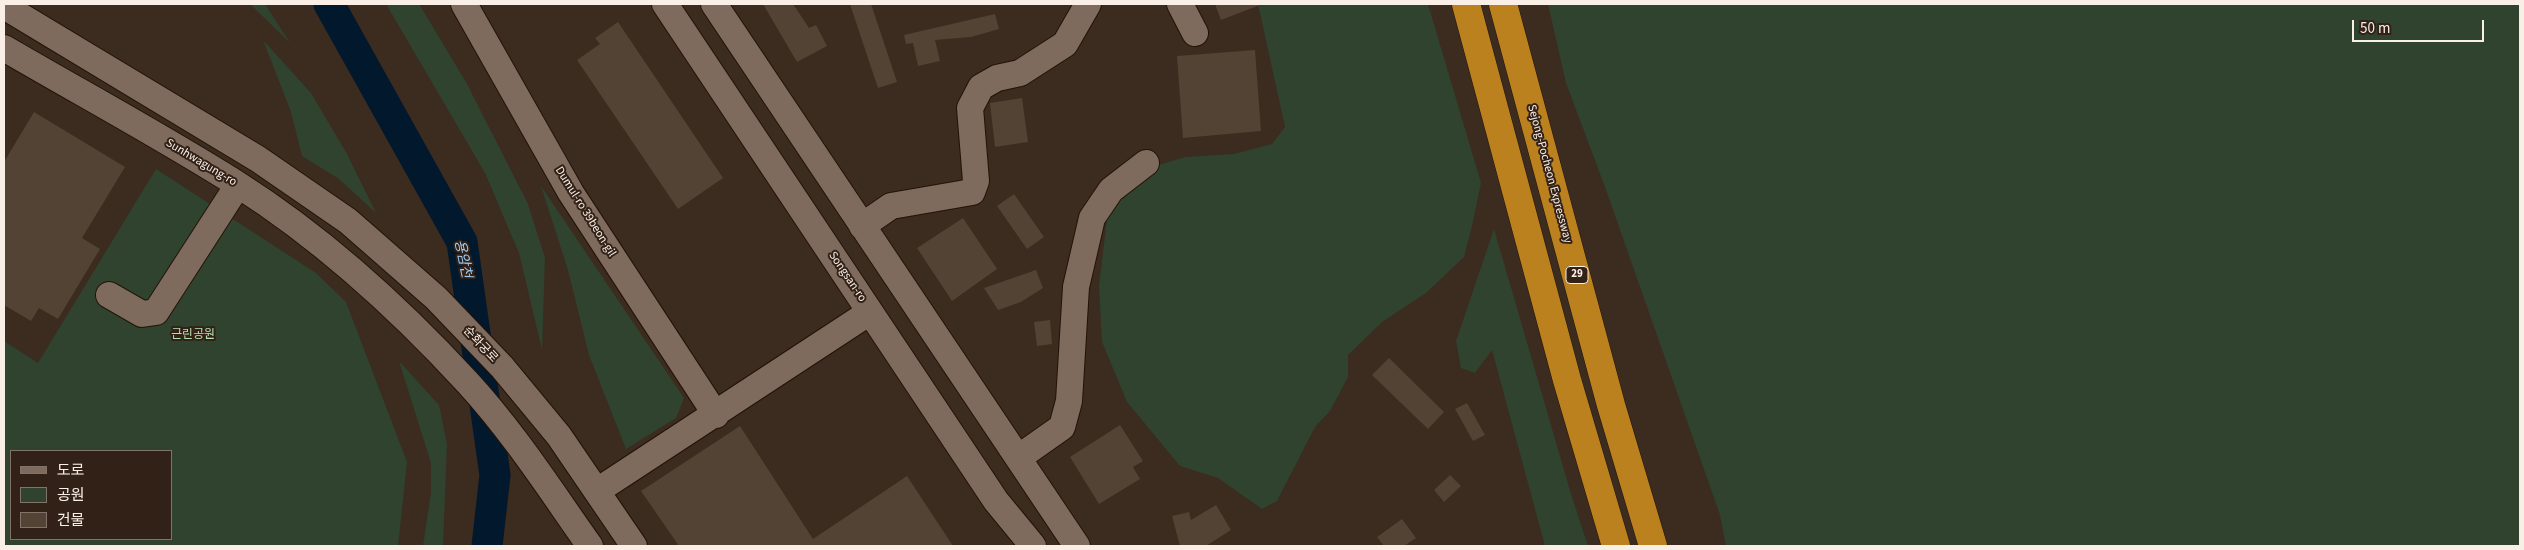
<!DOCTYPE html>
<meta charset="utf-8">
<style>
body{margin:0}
#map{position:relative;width:2524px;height:550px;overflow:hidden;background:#3c2b1f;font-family:"Source Sans 3","Noto Sans KR",sans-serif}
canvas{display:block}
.frame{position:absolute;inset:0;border:5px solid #faefe7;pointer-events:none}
.legend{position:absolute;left:10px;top:450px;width:162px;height:90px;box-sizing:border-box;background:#312116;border:1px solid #81736a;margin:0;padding:6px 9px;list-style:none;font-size:15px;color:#faefe7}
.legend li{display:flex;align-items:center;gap:10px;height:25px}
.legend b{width:25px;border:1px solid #81736a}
.scale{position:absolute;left:2352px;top:20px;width:132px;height:22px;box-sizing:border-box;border:2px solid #faefe7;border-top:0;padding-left:6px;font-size:15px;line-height:18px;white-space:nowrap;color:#faefe7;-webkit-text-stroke:4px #312116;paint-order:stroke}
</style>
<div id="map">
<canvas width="2524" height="550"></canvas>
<div class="frame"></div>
<ul class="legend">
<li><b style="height:6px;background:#7e6b5d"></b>도로</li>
<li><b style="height:14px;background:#2f432f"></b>공원</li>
<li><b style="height:14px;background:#524334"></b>건물</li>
</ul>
<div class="scale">50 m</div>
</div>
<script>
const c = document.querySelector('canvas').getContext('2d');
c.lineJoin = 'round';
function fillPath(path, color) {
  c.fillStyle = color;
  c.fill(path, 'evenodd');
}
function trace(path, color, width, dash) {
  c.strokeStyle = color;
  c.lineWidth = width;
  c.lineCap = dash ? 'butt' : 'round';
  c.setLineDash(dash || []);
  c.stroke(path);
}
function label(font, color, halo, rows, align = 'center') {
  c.font = font + ' "Source Sans 3","Noto Sans KR",sans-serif';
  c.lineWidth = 4;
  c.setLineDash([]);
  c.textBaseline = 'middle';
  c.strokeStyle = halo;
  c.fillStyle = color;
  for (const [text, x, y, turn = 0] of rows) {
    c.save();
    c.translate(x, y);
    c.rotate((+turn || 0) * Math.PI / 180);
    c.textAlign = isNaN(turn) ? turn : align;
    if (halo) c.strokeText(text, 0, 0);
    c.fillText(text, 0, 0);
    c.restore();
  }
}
const green = new Path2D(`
 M250,4H265L290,43Z
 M386,4H419L466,82L528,204L545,258L542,350L519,253L485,173Z
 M1258,4H1428L1481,183L1472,226L1464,257L1426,293L1382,322L1348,355V377L1330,411L1315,427L1277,501L1262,509L1218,478L1180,466L1127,402L1102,342L1099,286L1107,219L1127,191L1152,167L1185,157L1234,154L1272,144L1285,127Z
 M1548,4H2520V546H1726L1720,515L1605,187L1566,83Z
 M263,40L311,93L347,154L376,213L339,179L302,156L291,112Z
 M156,169L316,273L346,302L407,462L398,546H4V341L38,363ZM11,451H171V539H11Z
 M541,186L684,398L676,418L626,449L589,355L568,270Z
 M1494,229L1571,494L1588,546H1545L1492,350L1475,373L1461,368L1456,341Z
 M399,361L439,405L447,444L443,546H423L431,492V463Z`);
const river = new Path2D(`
 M329,4L462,242L495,475L487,546`);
const building = new Path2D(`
 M763,4H793L809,28L816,25L827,46L797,62Z
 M850,4H871L897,82L878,88Z
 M1215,4H1260V5L1221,20Z
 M995,14L999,29L971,37L935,40L940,61L918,66L913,43L906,44L904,35Z
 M618,22L723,178L678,209L577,60L600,44L595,38Z
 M1255,50L1261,131L1183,138L1177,56Z
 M1022,98L1028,142L995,147L990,103Z
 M34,112L125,167L82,238L100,249L58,319L39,308L31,321L4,305V162Z
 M1014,194L1044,237L1027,249L997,206Z
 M963,218L997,269L952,301L917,248Z
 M1036,270L1043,288L1021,302L998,310L984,288Z
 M1050,320L1052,344L1037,346L1034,322Z
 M1389,358L1444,412L1428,429L1372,375Z
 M1467,403L1485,435L1473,441L1455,409Z
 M1120,425L1143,461L1133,467L1140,479L1099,504L1070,457Z
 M740,426L813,539L907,476L953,546H679L641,491Z
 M1450,475L1461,486L1444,502L1434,490Z
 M1216,505L1231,530L1206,546H1180L1172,516L1189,512L1191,520Z
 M1402,519L1416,538L1404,546H1384L1377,537Z`);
const minor = new Path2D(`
 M464,4L571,193L716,415
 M665,4L996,501L1033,546
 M714,4L1077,546
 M1180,4L1195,33
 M4,6L258,159L348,221L436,298L502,367L559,436L634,546
 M4,48C81,93 161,136 237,184C322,238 400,309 468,383C514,433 551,491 590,546
 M862,226L891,206L972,192L976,181L970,108L981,87L997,78L1020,73L1065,44L1088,4
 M109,295L142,314L156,312L238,185
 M1018,458L1062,427L1069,401L1076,287L1092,218L1111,190L1146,163
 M597,491L870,312`);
const highway = new Path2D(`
 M1466,4L1567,380L1616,546
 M1503,4L1611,405L1653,546`);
const shields = [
 [1577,275,22]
];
const shieldNames = [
 ["29",1577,275]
];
const streetNames = [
 ["Sunhwagung-ro",201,163,31],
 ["Sejong-Pocheon Expressway",1549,174,75],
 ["Dumul-ro 39beon-gil",585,212,58],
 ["Songsan-ro",847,277,56],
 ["순화궁로",480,345,47]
];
const parkNames = [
 ["근린공원",193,335]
];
const waterNames = [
 ["용암천",462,259,78]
];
fillPath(green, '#2f432f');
trace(river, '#02182c', 31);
fillPath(building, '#524334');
trace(minor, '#221308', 28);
trace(highway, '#221308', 29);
trace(minor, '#7e6b5d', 26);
trace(highway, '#bc811f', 28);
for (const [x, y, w] of shields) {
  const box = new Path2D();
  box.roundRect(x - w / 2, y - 8.5, w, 17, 4);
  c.fillStyle = '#312116';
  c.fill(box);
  trace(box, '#faefe7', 1);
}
label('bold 11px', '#faefe7', null, shieldNames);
label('12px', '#faefe7', '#312116', streetNames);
label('12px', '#b2e0b2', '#312116', parkNames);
label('italic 14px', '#9fcdf9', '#312116', waterNames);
</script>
